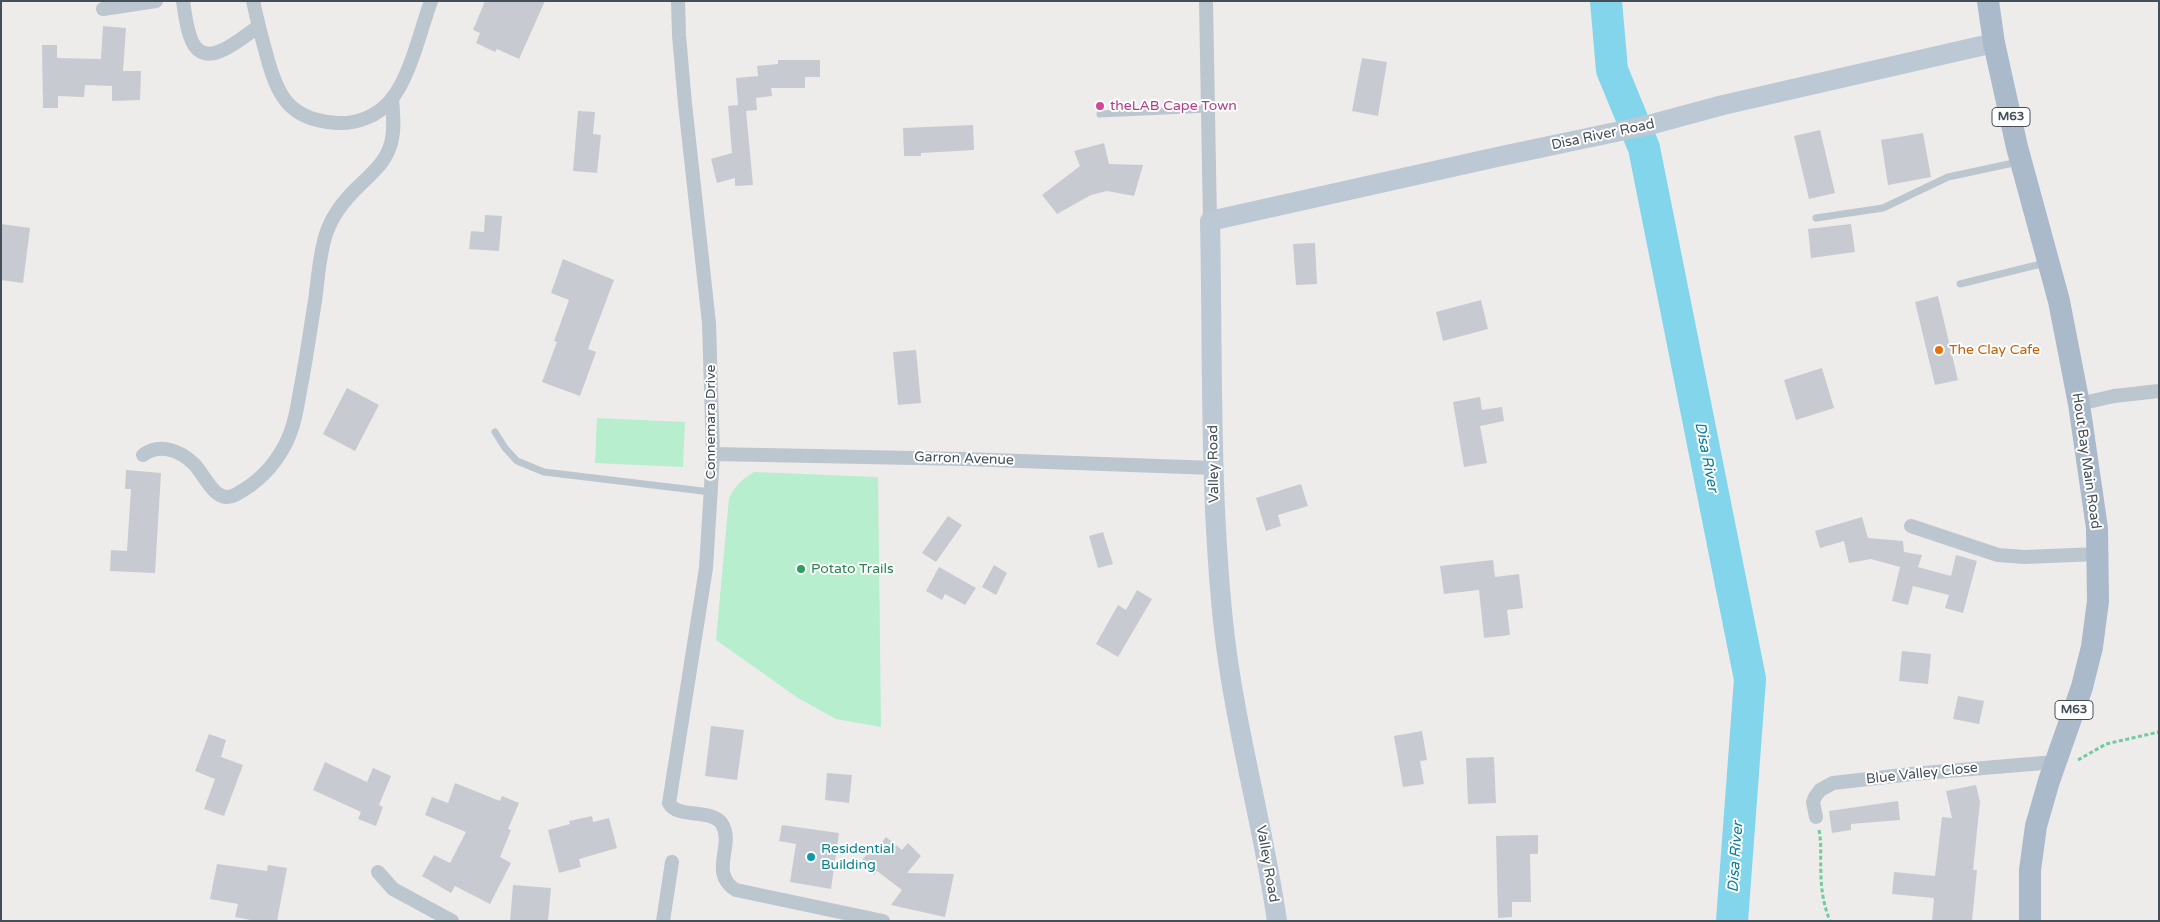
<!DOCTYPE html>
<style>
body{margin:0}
#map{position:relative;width:2160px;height:922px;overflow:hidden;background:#eeebeb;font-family:"Varela Round",sans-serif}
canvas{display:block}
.frame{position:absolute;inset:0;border:2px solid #444f59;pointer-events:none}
</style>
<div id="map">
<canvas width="2160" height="922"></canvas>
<div class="frame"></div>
</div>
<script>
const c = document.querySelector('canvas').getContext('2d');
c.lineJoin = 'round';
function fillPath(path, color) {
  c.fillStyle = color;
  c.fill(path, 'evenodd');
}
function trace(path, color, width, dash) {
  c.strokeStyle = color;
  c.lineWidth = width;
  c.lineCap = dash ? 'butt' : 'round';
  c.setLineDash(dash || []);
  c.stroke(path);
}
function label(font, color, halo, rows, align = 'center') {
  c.font = font + ' "Varela Round",sans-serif';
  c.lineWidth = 4;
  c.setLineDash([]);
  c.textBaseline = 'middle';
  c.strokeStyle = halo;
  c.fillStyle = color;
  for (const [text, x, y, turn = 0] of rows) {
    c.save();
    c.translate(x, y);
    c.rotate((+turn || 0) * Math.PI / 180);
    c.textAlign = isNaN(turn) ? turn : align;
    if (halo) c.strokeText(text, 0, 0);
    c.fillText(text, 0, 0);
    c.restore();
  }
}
const green = new Path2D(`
 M597,418L685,422L683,467L595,463Z
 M754,472L878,477L881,727L836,719L798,698L716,640L729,498C735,486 742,479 754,472Z`);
const river = new Path2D(`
 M1606,1L1612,70L1644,148L1750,679L1732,921`);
const building = new Path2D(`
 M485,1H545L519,59L497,49L495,52L476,43L480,33L473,30Z
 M103,26L126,28L123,71H141L140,100L112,101V86L85,85L84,97L58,96V108H43L42,45H57V58L101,59Z
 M1362,58L1387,62L1378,116L1352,111Z
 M778,60H820V77H805V88H771L772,96L756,98L757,110L746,111L753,185L735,186V178L717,183L711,159L732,153L728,106L738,105L736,78L758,76L757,66L778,64Z
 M578,111L595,112L593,134L601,135L597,173L573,171Z
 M973,125L974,150L921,153V156H904L903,128Z
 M1820,130L1835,193L1809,199L1794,136Z
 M1923,133L1931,177L1888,185L1881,140Z
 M1104,143L1109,164L1143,165L1134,196L1107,191L1091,195L1057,214L1042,195L1080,166L1074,151Z
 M485,215L502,216L499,251L469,249L471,231L484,232Z
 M1,224L30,228L23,283L1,280Z
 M1851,224L1855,252L1811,258L1808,229Z
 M1315,243L1317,284L1296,285L1293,244Z
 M563,259L614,280L588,349L596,352L580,396L542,382L557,342L554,341L569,300L551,293Z
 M1938,296L1958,380L1935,385L1915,302Z
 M1481,300L1488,329L1443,341L1436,312Z
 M916,350L921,403L898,405L893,352Z
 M1822,368L1834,408L1796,420L1784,380Z
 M347,388L379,405L355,451L323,434Z
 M1480,397L1482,410L1502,407L1504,421L1480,426L1487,463L1464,467L1453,402Z
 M126,470L161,473L155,573L110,571L111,550L127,551L131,489H125Z
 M1301,484L1308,506L1278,515L1281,526L1266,531L1256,498Z
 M948,516L962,525L936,562L922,553Z
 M1862,517L1868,538L1903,541L1904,552L1922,555L1918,567L1951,576L1956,555L1977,561L1963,613L1945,608L1949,595L1913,586L1908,605L1892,601L1900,567L1871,559L1849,563L1844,541L1820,548L1815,531Z
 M1103,532L1113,564L1098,568L1089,536Z
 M1493,560L1495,577L1519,574L1523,608L1507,610L1510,635L1484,638L1479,590L1444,594L1440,566Z
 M994,565L1007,573L996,595L982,587Z
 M939,567L976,588L965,605L945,594L942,600L926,591Z
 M1137,590L1152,599L1118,657L1096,644L1118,605L1126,610Z
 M1902,651L1931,654L1928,684L1899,681Z
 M1958,696L1984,701L1979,724L1953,719Z
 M711,726L744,730L737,780L705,776Z
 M1422,731L1427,760L1420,761L1424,784L1403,787L1394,736Z
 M209,734L226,740L221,757L243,765L224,816L204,809L215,779L195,771Z
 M1494,757L1496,803L1468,804L1466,758Z
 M325,762L367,782L373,768L391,776L379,805L383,807L376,826L358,819L361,812L313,790Z
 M827,773L852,775L849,803L825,800Z
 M455,783L500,801L502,796L519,803L508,829L511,830L500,857L511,863L490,904L455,886L451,893L422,876L434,855L450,863L466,832L425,815L432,797L448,803Z
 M1976,785L1980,802L1973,870H1977L1972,921H1932L1934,898L1892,894L1894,872L1935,876L1942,817L1952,818L1946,791Z
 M1898,801L1900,820L1851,824V830L1832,833L1829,811Z
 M592,816L593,822L609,818L617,848L579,859L581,867L559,873L548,830L570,824L569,821Z
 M782,825L839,833L831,889L790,882L796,844L779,841Z
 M1538,835V854H1530L1531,902H1512V917L1498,918L1496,836Z
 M886,837L902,850L908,843L921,856L907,873L954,874L945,917L891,905L902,890L877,871L874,875L859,864L874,845L878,848Z
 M217,864L267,871L268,865L287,868L277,921H256L235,917L238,904L210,899Z
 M513,885L551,888L548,921H510Z`);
const path = new Path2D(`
 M2078,760L2106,744L2159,732
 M1819,830C1822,845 1820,858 1821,874C1821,890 1824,906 1830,921`);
const lane = new Path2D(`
 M1100,114L1208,109
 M1816,218L1883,208L1948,177L2018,162
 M1960,284L2045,263
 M495,432L505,448L517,461L544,472L711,492`);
const street = new Path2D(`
 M183,1C185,13 186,25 190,36C202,75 240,39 259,26
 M253,1C257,19 261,36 266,53C277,96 289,120 337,123C357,124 378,116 391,100C411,75 420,31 431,1
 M678,1L679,35L685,104L709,323L713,454L706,568L669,803C677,819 712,808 722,824C735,845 708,873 736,890L883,921
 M1206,1L1210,221
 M103,9L156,1
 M2079,404L2114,396L2159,391
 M713,454L965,459L1214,468
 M143,455C159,443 180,450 194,464C205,475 215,505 235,495C256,484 274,466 285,445C294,428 297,409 300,391C306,361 310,331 315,301C318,279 319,256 326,234C332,216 346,198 360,185C373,172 386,162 391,143C395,129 393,113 392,98
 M1911,526L1998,555L2024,557L2098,554
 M1816,817L1813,802L1815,797L1820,790L1833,783L1912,774L2055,762
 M378,872L393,889L452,921
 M663,921L672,862`);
const secondary = new Path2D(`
 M1277,921C1263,823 1235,728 1224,630C1209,494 1213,357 1210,221L1497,157L1649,125L1723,105L1994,43`);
const primary = new Path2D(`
 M1988,1L1994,43L2017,147L2059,301L2079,404L2097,528L2098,601L2092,647L2082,687L2049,781L2036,826L2030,870V921`);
const markers = [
 [1100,106,5,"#d1479c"],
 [1939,350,5,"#e8710a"],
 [801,569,5,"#2e9e5b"],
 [811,857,5,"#0f9aa8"]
];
const shields = [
 [2011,117,38],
 [2074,710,38]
];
const shieldNames = [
 ["M63",2011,117],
 ["M63",2074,710]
];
const hotelNames = [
 ["theLAB Cape Town",1110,106]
];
const streetNames = [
 ["Disa River Road",1603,135,-12],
 ["Connemara Drive",711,422,-90],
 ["Garron Avenue",964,459,2],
 ["Hout Bay Main Road",2086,461,82],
 ["Valley Road",1214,464,-91],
 ["Blue Valley Close",1922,774,-6],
 ["Valley Road",1267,864,80]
];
const foodNames = [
 ["The Clay Cafe",1949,350]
];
const leisureNames = [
 ["Potato Trails",811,569]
];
const cultureNames = [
 ["Residential",821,849],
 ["Building",821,865]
];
const waterNames = [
 ["Disa River",1706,457,79],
 ["Disa River",1736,857,-86]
];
fillPath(green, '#b7eecd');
trace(river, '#83d5ec', 32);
fillPath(building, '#c8cad1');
trace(path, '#6fcc9f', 3, [4, 2.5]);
trace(lane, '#bcc6ce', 7);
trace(street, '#bcc6ce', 14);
trace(secondary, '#bdc8d5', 20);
trace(primary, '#aabacb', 22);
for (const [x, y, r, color] of markers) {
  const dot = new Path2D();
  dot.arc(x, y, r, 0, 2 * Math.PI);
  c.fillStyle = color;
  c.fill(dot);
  trace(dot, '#fff', 2);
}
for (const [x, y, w] of shields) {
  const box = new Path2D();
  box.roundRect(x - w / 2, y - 9.5, w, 19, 4);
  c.fillStyle = '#fff';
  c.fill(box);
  trace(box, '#444f59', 1);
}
label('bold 12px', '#444f59', null, shieldNames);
label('14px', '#b23c85', '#fff', hotelNames, 'left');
label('14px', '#444f59', '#fff', streetNames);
label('14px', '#c56008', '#fff', foodNames, 'left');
label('14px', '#27864d', '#fff', leisureNames, 'left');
label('14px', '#0d838f', '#fff', cultureNames, 'left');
label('italic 15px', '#0a7d9e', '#fff', waterNames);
</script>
